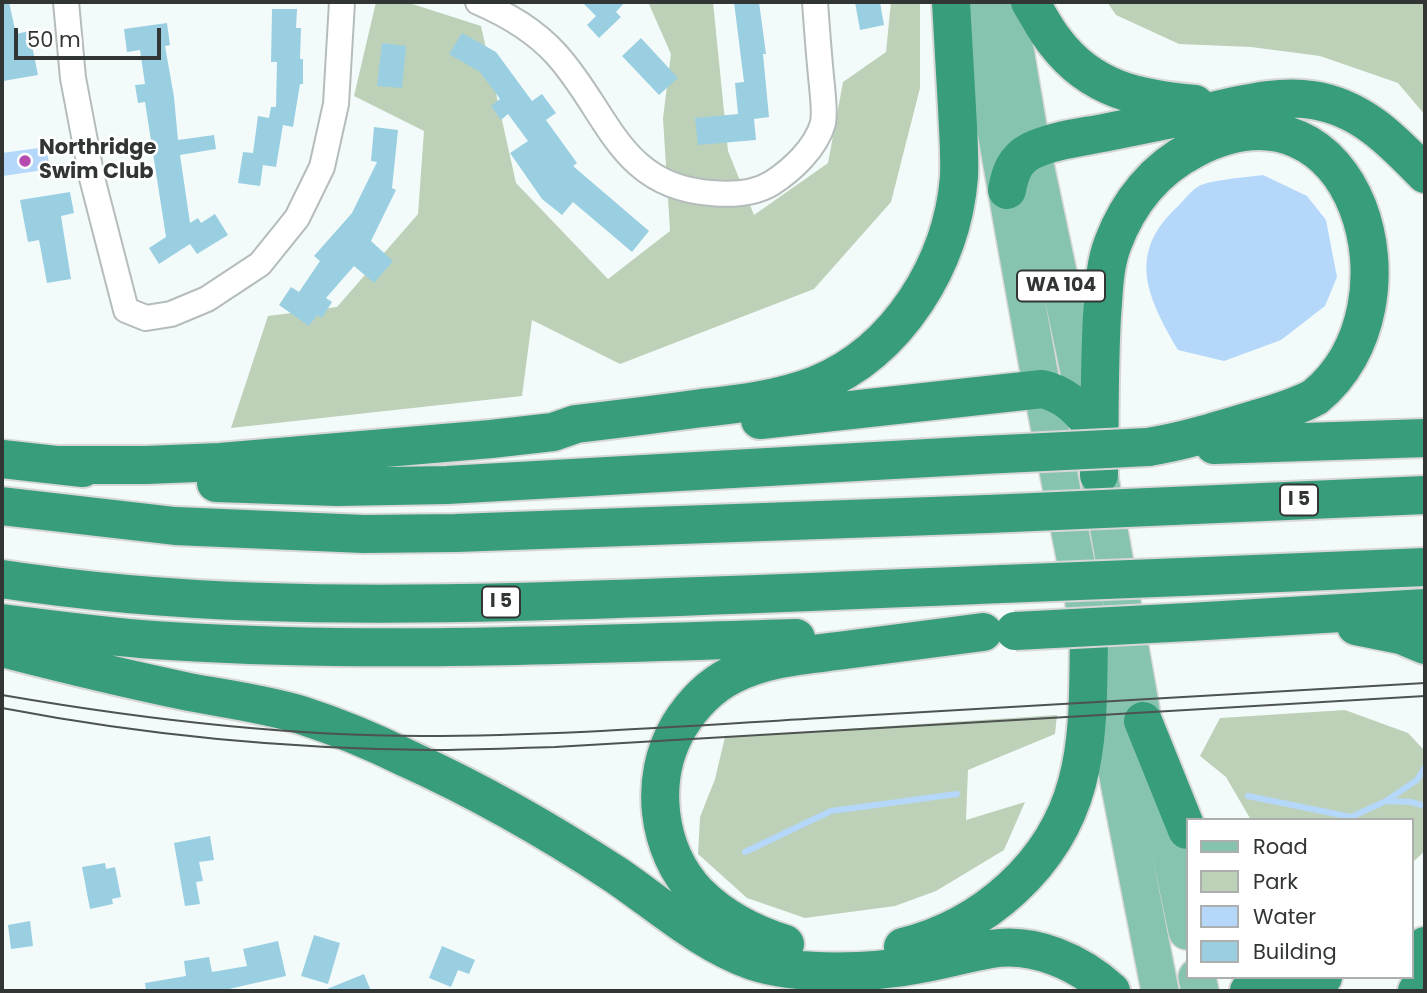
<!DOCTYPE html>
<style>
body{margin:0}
#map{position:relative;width:1427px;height:993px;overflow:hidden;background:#f3fbfa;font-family:Poppins,sans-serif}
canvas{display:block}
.frame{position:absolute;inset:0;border:4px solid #313534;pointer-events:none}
.legend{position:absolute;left:1186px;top:818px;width:228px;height:161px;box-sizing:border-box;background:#fff;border:2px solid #adaeae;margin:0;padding:9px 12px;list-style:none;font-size:21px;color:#313534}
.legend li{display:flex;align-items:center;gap:14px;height:35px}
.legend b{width:35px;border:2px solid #adaeae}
.scale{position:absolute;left:14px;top:28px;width:147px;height:32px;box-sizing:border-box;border:4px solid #313534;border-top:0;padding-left:9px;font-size:21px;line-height:24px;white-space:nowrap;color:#313534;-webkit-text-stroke:5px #fff;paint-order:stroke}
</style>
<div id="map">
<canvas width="1427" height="993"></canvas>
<div class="frame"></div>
<ul class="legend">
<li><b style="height:9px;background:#87c4af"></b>Road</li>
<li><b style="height:19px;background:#bdd1b8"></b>Park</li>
<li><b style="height:19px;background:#b4d7fa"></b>Water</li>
<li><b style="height:19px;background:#9acfe2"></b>Building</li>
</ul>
<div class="scale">50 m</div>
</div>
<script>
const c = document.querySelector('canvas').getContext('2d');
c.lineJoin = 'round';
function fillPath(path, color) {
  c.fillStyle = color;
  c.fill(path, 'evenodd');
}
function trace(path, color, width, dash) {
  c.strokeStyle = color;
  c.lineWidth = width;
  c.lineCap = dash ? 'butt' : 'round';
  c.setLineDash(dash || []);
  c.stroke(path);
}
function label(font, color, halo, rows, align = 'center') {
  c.font = font + ' Poppins,sans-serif';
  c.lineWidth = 5;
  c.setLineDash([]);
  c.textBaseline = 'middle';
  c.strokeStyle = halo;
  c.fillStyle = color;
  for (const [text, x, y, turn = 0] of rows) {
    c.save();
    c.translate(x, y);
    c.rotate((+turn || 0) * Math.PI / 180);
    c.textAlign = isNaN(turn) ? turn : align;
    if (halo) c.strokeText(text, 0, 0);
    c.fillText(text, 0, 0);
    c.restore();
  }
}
const green = new Path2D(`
 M376,2H406L481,26L516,183L608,279L670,231L663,118L671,54L648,2H713L728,151L754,215L828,163L843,82L886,52L891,2H920V88L891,202L814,289L620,364L532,320L522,396L231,428L268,316L337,307L418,214L424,131L354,96Z
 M1107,2H1425V115L1398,83L1320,56L1251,47L1179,44L1116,15Z
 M1345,710L1408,733L1425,751V851L1415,860L1411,861V820H1251L1226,777L1200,756L1220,718Z
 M1057,715L1055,734L968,770L966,820L1025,802L1004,850L936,891L895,906L805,918L747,898L698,854L700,817L715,779L725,737Z`);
const water = new Path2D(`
 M46,147L50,169L3,176L2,153Z
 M1263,175L1307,196L1326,220L1337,277L1325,306L1281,340L1224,361L1178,350C1149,300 1126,256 1175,209C1183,202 1190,191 1199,186C1209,180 1249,177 1263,175Z`);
const stream = new Path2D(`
 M1248,796L1351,817L1386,801L1417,780L1425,767
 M1386,801L1411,802L1425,806
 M745,852L831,811L957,794`);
const building = new Path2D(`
 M2,2H9L16,34L29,31L38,75L3,81Z
 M582,2H625L616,12L621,17L599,38L587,25L596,16Z
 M734,2H759L766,54H763L769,117L754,119L756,140L698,145L695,118L738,114L735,83L744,82Z
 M855,2H880L884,25L860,30Z
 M272,9H297L296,28H301L300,59H303V84H300L293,127L283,125L276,167L263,165L260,186L238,183L243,152L253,153L258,116L269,118L271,107H276L277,62H271Z
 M167,23L170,45L165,46L174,97L178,140L214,135L216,149L180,155L190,223L198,218L201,223L215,214L228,235L197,254L190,244L159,264L149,248L166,237L145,102L138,103L135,85L145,84L140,50L127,52L124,29Z
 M462,33L496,52L532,101L542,94L556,113L546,120L577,163L573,166L649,231L632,252L573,202L562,215L542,199L510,153L528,141L508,114L501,120L491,106L500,99L480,72L449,54Z
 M641,38L678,78L659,95L622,56Z
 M382,43L406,46L402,88L377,86Z
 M374,127L398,130L392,188L396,190L371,241L393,261L374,283L354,266L326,298L332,302L322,318L317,315L309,326L279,305L291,287L299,292L320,261L314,256L352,213L377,162L371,161Z
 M70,192L74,213L61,216L71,279L47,283L39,240L28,242L20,200Z
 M210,836L214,860L199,862L203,881L196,882L200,904L185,906L174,843Z
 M105,863L106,869L115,867L121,897L112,899L113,904L90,909L82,867Z
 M30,921L33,946L11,949L8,925Z
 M314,935L340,943L328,984L301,976Z
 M278,941L286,976L229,989L230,991H146L145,983L186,976L184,961L209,957L212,972L247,966L243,949Z
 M442,946L475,960L469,974L458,970L451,987L429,978Z
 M364,974L371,991H322Z`);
const minor = new Path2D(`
 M66,2L73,78L92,178L126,310L146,318L171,314L207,299L260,264L297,218L322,167L336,104L342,2
 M478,2C508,15 534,30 556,54C608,111 619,187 711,193C731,195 754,194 772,183C792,170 816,148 823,123C825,113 823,97 822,86C819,58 817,30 815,2`);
const primary = new Path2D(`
 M973,2L1042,389L1160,991
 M1007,2L1032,150L1090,423L1143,721L1187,931
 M1197,977L1200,991`);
const motorway = new Path2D(`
 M1030,2C1038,15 1046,31 1056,43C1092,90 1140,99 1195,104
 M1007,190C1010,173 1015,159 1031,151C1053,140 1084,137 1108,132C1143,125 1177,118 1212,111C1245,104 1279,95 1312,100C1361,107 1393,141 1425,174
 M760,420L1042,389C1063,394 1077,406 1090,423
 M1214,445L1425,438
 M2,459L83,468
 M59,465H146L220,462L491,439L553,432L576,424C618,419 660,414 702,408C740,404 780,399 816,385C899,351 952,263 959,177C960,154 958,130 957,108C955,72 953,37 951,2
 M1099,475C1100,422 1099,369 1102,316C1104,292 1104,266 1113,243C1128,203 1155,169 1194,149C1357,64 1427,306 1315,397C1297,407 1276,413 1256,419C1220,430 1185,441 1148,447
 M216,483L337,487L447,485L982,455
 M2,506L175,526L364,534L456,533L988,514
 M1172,506L1425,495
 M1182,577L1425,567
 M2,579C172,605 343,606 514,602C677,598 839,591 1002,584
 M1189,622L1425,608
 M2,623C58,630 114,638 170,641C379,654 588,644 796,638
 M1356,626L1401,635L1425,645
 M2,648C64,664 126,679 189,692C226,699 265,704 301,715C335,726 374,742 406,758C479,791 549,831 616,875C660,905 702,943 753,961C797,976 875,973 920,964C944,960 967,953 991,949C1034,942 1079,962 1111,991
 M1143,721L1187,830
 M785,944C753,934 722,918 698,894C656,850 648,778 679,726C692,705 710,686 732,675C767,657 807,655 845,650C891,644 937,638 983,632
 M903,947C984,927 1055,865 1077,783C1090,735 1088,683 1089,634
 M1411,955L1425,946
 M1249,991L1323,977
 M1417,991L1425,988`);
const tram = new Path2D(`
 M2,695C141,719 281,736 422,736C561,736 700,725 838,717C1034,706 1229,694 1425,683
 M2,708C143,735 288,749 432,750C473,750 514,748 555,747L1425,696`);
const motorwayBridge = new Path2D(`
 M982,455L1148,447
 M988,514L1172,506
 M1002,584L1182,577
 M1015,631L1189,622`);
const markers = [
 [25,161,7,"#b54cae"]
];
const shields = [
 [1061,286,88],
 [1299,500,38],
 [501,602,38]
];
const shieldNames = [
 ["WA 104",1061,286],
 ["I 5",1299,500],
 ["I 5",501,602]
];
const poiNames = [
 ["Northridge",39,149],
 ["Swim Club",39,173]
];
fillPath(green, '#bdd1b8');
fillPath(water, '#b4d7fa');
trace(stream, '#b4d7fa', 6);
fillPath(building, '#9acfe2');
trace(minor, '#b5bcbc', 28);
trace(primary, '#d6d7d6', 40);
trace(motorway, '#d6d7d6', 42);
trace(minor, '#fff', 24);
trace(primary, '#87c4af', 37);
trace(motorway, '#379d7a', 38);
trace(tram, '#4e5251', 2);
trace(motorwayBridge, '#d6d7d6', 42, []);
trace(motorwayBridge, '#379d7a', 38);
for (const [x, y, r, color] of markers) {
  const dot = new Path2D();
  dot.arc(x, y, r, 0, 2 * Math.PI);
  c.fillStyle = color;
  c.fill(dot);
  trace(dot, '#fff', 2.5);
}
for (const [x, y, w] of shields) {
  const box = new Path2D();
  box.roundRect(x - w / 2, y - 15.5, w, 31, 5);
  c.fillStyle = '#fff';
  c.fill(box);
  trace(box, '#313534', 2);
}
label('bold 19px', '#313534', null, shieldNames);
label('bold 21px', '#313534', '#fff', poiNames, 'left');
</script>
